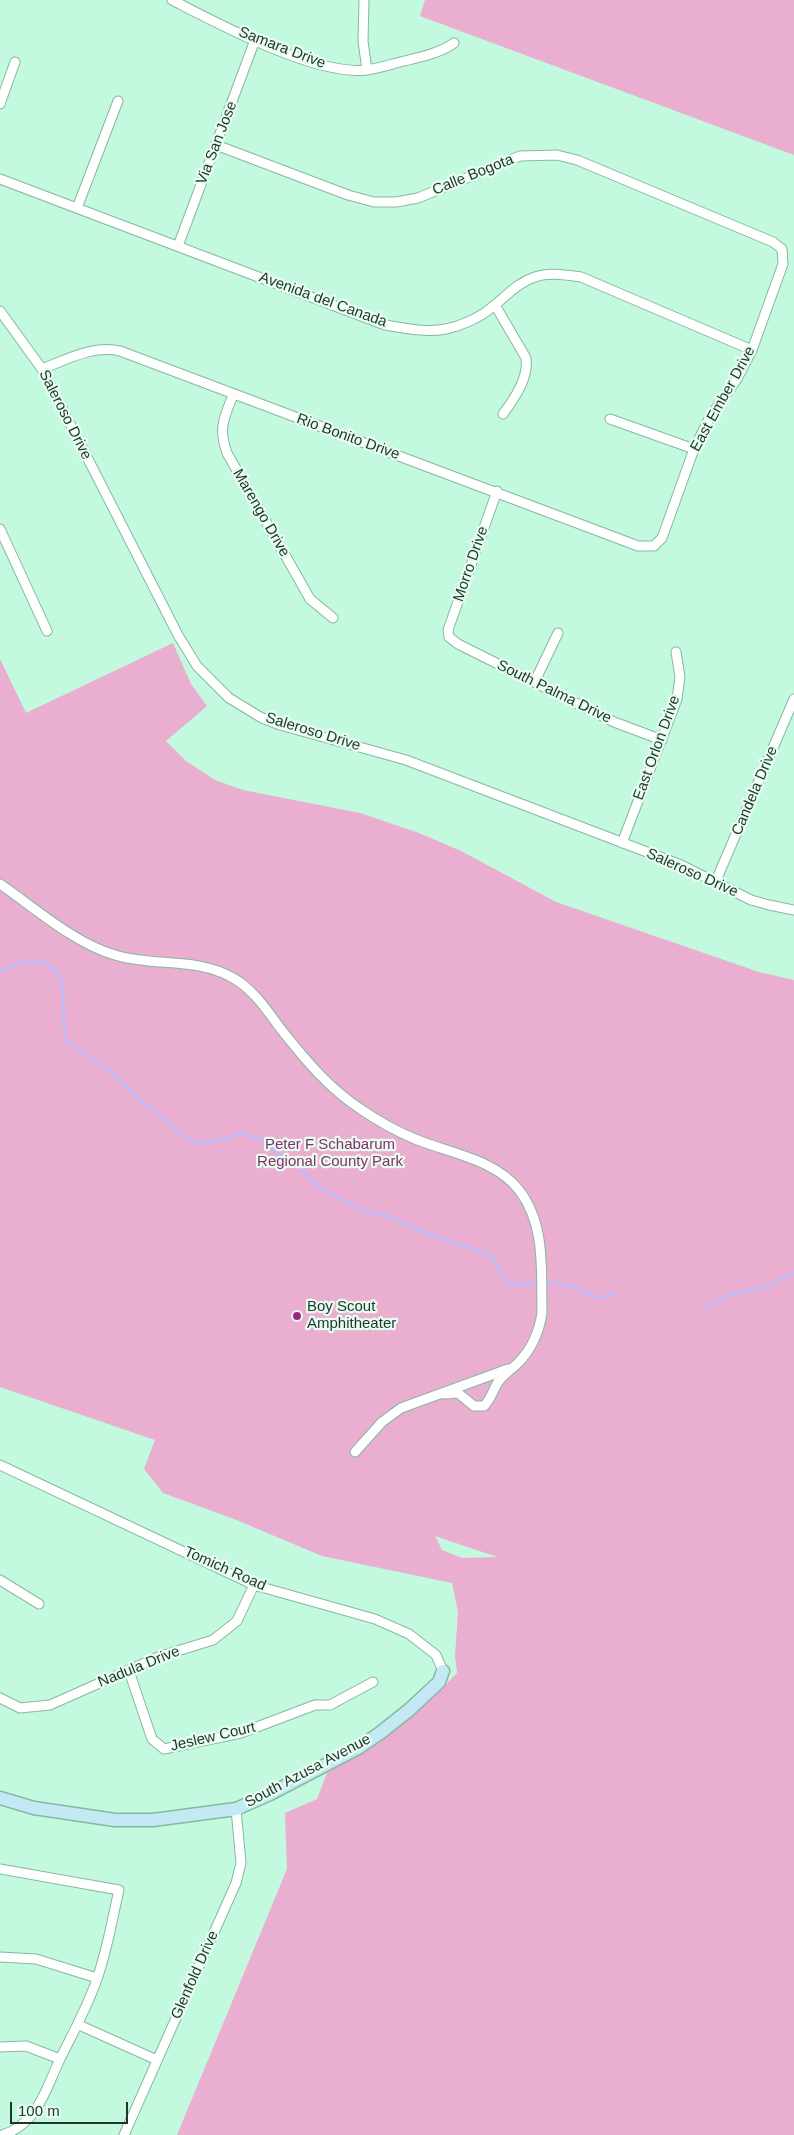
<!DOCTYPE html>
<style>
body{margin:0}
#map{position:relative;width:794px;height:2135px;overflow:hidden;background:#c3f9de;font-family:Arial,sans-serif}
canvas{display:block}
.scale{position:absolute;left:10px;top:2102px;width:118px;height:22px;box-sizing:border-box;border:2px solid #1f342a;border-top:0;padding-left:6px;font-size:15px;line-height:18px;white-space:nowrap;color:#1f342a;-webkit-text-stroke:4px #e8fdf2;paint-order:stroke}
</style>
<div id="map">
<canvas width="794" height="2135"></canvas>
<div class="scale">100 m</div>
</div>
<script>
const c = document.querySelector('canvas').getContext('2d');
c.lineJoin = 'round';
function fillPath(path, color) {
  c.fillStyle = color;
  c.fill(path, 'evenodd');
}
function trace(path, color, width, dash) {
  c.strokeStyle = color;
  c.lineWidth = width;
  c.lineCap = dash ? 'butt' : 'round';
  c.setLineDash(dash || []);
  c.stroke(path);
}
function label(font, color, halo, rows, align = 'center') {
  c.font = font + ' Arial,sans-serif';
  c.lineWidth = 4.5;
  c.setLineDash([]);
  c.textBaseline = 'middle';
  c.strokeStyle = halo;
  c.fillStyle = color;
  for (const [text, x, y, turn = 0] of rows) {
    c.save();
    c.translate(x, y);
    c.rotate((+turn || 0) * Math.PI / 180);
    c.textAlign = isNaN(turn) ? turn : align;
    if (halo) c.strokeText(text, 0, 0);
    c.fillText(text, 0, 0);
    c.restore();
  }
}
const green = new Path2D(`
 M425,0H794V155L420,16Z
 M173,643L191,684L207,706L166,741L186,761L215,780L243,790L360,813L419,833L461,851L556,902L759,972L794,980V2135H177L287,1869L285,1813L317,1799L327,1773C379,1743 415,1717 457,1673L455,1656L458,1612L452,1583L322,1556L234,1519L163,1493L144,1469L155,1440L0,1387V659L26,713ZM435,1536L497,1557L462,1558L442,1550Z`);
const stream = new Path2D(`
 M0,971C10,965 21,962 33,962C70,961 62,1001 64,1026C64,1031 66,1036 67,1041L108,1070L137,1097L188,1139L201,1144L242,1134L259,1138L280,1155L295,1159L306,1175L323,1190L361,1210L385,1215L433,1236L491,1255L507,1285L547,1282L571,1286L597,1298L616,1294
 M707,1308L729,1295L768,1286L794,1272`);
const street = new Path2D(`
 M172,0C219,24 315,76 367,70C380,68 392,64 404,61C421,57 440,53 454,43
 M364,0L363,41L367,70
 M0,104L15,62
 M0,179L385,325C405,328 425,333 446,329C461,326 479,318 491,308C506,297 516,283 535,277C549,272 566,275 581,277L752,350
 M77,208L118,101
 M178,246L255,40
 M495,305L526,358C529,378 514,399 503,414
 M0,311L42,369L178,635L197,666L229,698L262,718L280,725L406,760L681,865L751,900L769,905L794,910
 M42,369C68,359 92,345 120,351L638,546H654L662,538L694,449L710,417L737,379L752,350L783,264L782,249L773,242L577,160L557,155L520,156L418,198L396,202H374L348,195L216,145
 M233,395C224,418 218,428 227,453L310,599L333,618
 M610,419L694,449
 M497,491L448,630L449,637L458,644L614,722L662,740
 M0,529L47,631
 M535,681L558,633
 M622,843L677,699L680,677L676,652
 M715,883L794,699
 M0,884C35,908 74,943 115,955C154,967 196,957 233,978C255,990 269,1014 284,1033C307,1062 331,1090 362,1110C378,1121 396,1131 415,1139C449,1153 495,1159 519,1190C546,1225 541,1271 542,1313C539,1332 532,1349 518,1363C512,1369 504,1374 498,1382C493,1390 491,1399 484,1406H474L458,1393L444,1394
 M355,1452L382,1422L401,1408L508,1369
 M0,1465L254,1585L375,1619L409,1634L436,1655L443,1671
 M0,1580L39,1604
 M129,1671L152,1739L164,1749L241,1733L315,1705H330L373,1682
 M0,1698L20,1708L50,1705L158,1657L213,1640L237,1621L254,1585
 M0,1869L119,1890C112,1920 107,1951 97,1979C87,2008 73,2033 60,2059C46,2089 37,2125 2,2135
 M0,1957L36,1959L97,1978
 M79,2025L157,2060
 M0,2047L26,2046L60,2059
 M124,2135L236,1883L241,1863L236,1809`);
const secondary = new Path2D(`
 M0,1798L34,1808L115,1820H153L236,1809L270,1794L358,1748L380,1733L409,1710L439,1682L443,1671`);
const markers = [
 [297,1316,5,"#a0247a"]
];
const streetNames = [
 ["Samara Drive",282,48,21],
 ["Via San Jose",217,143,-69],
 ["Calle Bogota",473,175,-22],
 ["Avenida del Canada",323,300,20],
 ["East Ember Drive",723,399,-61],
 ["Saleroso Drive",65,415,63],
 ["Rio Bonito Drive",348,437,20],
 ["Marengo Drive",261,513,60],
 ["Morro Drive",471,564,-71],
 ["South Palma Drive",554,692,26],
 ["Saleroso Drive",313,732,17],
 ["East Orlon Drive",657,748,-70],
 ["Candela Drive",755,791,-67],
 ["Saleroso Drive",692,873,24],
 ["Tomich Road",225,1569,24],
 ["Nadula Drive",139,1667,-22],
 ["Jeslew Court",213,1737,-13],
 ["South Azusa Avenue",308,1771,-28],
 ["Glenfold Drive",195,1975,-66]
];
const parkNames = [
 ["Peter F Schabarum",330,1145],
 ["Regional County Park",330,1162]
];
const poiNames = [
 ["Boy Scout",307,1307],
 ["Amphitheater",307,1324]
];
fillPath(green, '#e9aed0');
trace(stream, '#bbbcfb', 2.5);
trace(street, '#85b9a0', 11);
trace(secondary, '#85b9a0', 15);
trace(street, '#fff', 9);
trace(secondary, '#c3e9f5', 12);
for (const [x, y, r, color] of markers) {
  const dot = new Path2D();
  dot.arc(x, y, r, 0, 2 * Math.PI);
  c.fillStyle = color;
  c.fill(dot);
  trace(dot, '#e8fdf2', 2);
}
label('15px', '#1f342a', '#e8fdf2', streetNames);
label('15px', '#882f6a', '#e8fdf2', parkNames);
label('15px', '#1f342a', '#e8fdf2', poiNames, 'left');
</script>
